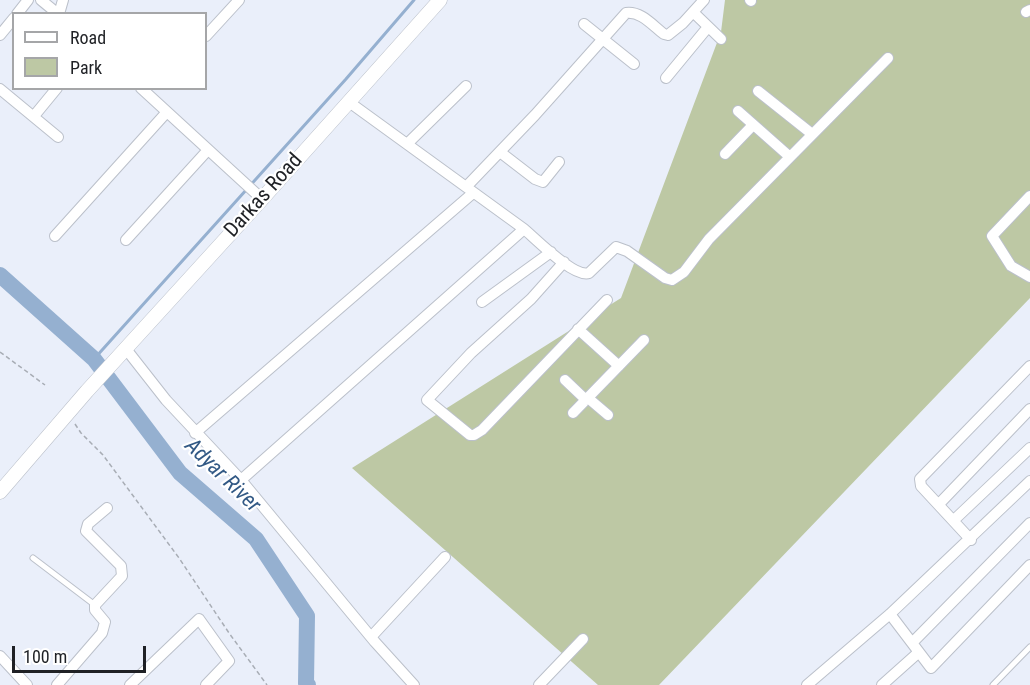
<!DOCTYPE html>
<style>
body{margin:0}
#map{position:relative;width:1030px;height:685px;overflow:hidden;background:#eaeffa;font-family:"Roboto Condensed",sans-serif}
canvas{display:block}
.legend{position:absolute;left:12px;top:12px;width:195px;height:78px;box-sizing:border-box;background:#fff;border:2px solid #a5a6a8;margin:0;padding:8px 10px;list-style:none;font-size:18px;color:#1f2125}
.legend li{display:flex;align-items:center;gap:12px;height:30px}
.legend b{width:30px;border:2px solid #a5a6a8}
.scale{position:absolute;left:12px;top:646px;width:134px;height:27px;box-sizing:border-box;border:3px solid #1f2125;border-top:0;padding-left:8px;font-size:18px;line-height:21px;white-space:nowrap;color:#1f2125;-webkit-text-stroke:4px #fff;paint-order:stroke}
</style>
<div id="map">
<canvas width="1030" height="685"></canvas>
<ul class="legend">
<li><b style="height:8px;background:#fff"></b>Road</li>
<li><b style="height:16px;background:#bdc8a4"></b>Park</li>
</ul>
<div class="scale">100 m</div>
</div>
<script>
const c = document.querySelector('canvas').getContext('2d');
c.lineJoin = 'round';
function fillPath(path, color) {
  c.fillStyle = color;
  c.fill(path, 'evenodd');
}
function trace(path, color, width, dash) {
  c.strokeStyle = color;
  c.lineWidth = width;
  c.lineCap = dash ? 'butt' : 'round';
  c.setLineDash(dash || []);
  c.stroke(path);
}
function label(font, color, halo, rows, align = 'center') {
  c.font = font + ' "Roboto Condensed",sans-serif';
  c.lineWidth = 4.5;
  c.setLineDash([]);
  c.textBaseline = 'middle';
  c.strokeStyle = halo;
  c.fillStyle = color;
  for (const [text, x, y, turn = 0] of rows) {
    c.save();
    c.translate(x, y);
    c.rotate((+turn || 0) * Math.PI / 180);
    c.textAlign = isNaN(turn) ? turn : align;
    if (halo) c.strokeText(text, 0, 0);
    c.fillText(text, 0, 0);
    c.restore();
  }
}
const green = new Path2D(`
 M725,0H1030V298L659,685H598L352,468L621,298L721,32Z`);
const stream = new Path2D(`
 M94,359L346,79L414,0`);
const river = new Path2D(`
 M0,275L94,359L180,473L256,539L307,616L306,683L308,685`);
const path = new Path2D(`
 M0,352L45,385
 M75,424L81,433L103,455L179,558L229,633L267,685`);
const service = new Path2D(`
 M33,558L95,605
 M993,685L1030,647`);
const minor = new Path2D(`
 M41,0L58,14
 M750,0L751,1
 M693,12L721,39
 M1026,12L1030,10
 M17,14L28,0
 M59,14L63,0
 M584,24L634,64
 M0,35L14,18
 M206,36L239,0
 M666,78L708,27
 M141,88L262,199
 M0,89L58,137
 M758,91L812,134
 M349,102L524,229C536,239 574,278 589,273L616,247L627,251L665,278L672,280L684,272L709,239L888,58
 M738,111L790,157
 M34,116L57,88
 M407,144L466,86
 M500,152L535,179L543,182L559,162
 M725,154L753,125
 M466,187L535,115L626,13C641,11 652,25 664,34L668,35L683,23L704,0
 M1030,196L992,236L1011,266L1030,277
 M55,236L166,113
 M126,240L207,151
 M564,262L531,299L471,353L427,400L470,435H474L482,430L607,300
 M482,302L551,252
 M578,329L619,366
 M126,349L166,400L241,480L375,642L414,685
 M565,380L586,400
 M588,398L608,415
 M573,413L644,340
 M195,433L473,193
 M241,480L524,229
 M939,504L1030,409
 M954,520L1030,448
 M971,540L921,486L920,479L1030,366
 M890,614L931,668L1030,565
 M371,637L445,557
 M912,643L1030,523
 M0,656L27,685
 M57,685L102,633L105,622L95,610V605L122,576L121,566L86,531L88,524L107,508
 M130,685L199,619L229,661L206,685
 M539,685L583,639
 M807,685L890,614L1030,481
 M882,685L919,652`);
const secondary = new Path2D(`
 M0,492L87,391L262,199L440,0`);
const streetNames = [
 ["Darkas Road",264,196,-48]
];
const waterNames = [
 ["Adyar River",222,476,44]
];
fillPath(green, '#bdc8a4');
trace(stream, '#95b0d0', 3);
trace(river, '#95b0d0', 16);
trace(service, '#bbc0ca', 7);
trace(minor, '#bbc0ca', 12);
trace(secondary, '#bbc0ca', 15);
trace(path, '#a8adb5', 1.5, [4.5, 3]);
trace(service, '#fff', 5);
trace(minor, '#fff', 10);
trace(secondary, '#fff', 14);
label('21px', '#1f2125', '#fff', streetNames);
label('italic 22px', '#325985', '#fff', waterNames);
</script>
